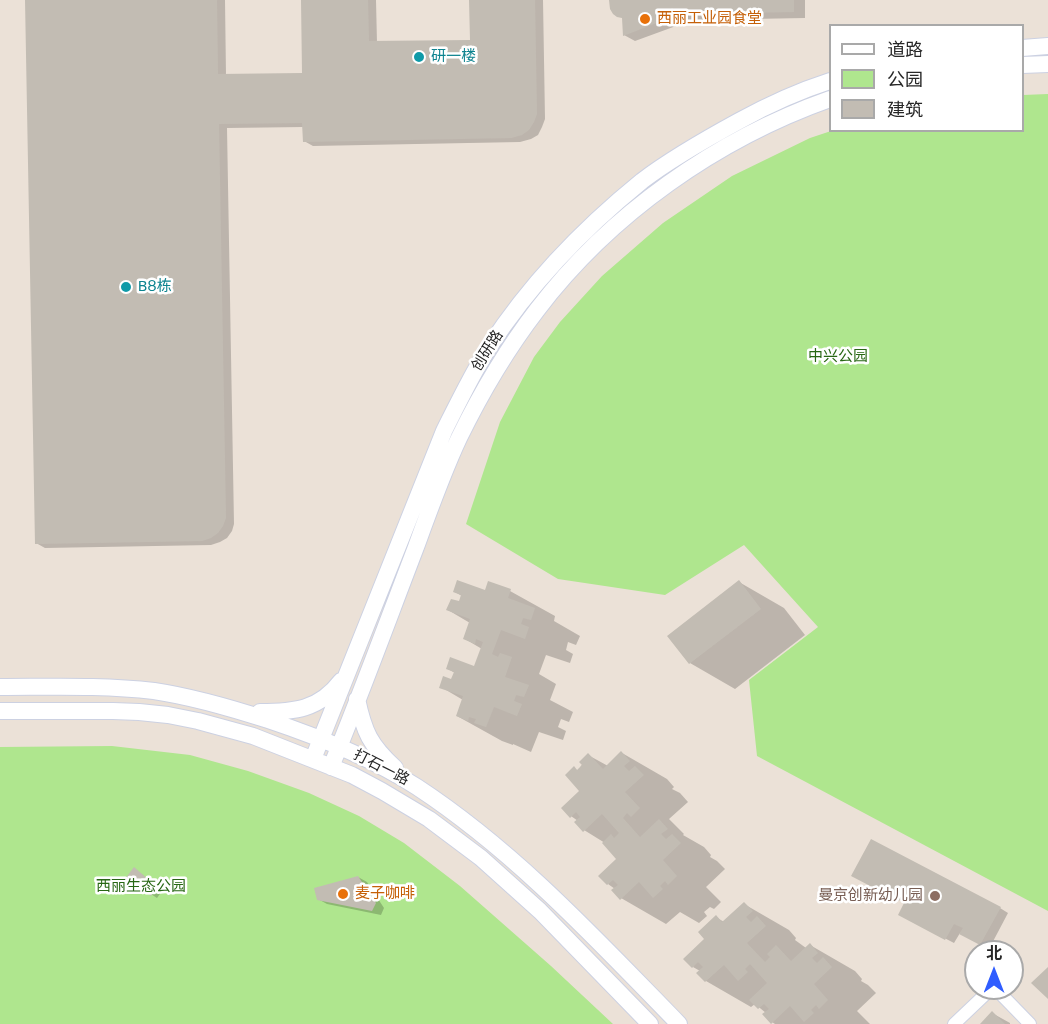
<!DOCTYPE html>
<meta charset="utf-8">
<style>
body{margin:0}
#map{position:relative;width:1048px;height:1024px;overflow:hidden;background:#ebe1d7;font-family:Poppins,"Noto Sans SC",sans-serif}
canvas{display:block}
.legend{position:absolute;left:829px;top:24px;width:195px;height:108px;box-sizing:border-box;background:#fff;border:2px solid #a9a9a9;margin:0;padding:8px 10px;list-style:none;font-size:18px;color:#272727}
.legend li{display:flex;align-items:center;gap:12px;height:30px}
.legend b{width:30px;border:2px solid #a9a9a9}
.north{position:absolute;left:964px;top:940px;width:60px;height:60px;box-sizing:border-box;background:#fff;border:2px solid #a9a9a9;border-radius:50%;rotate:0deg;font-size:16px;font-weight:700;line-height:24px;text-align:center;color:#272727}
.north::after{content:'';display:block;margin:auto;width:21px;height:27px;background:#305dff;clip-path:polygon(50% 0,100% 100%,50% 72%,0 100%)}
</style>
<div id="map">
<canvas width="1048" height="1024"></canvas>
<ul class="legend">
<li><b style="height:8px;background:#fff"></b>道路</li>
<li><b style="height:16px;background:#afe68e"></b>公园</li>
<li><b style="height:16px;background:#c2bcb3"></b>建筑</li>
</ul>
<div class="north">北</div>
</div>
<script>
const c = document.querySelector('canvas').getContext('2d');
c.lineJoin = 'round';
function fillPath(path, color) {
  c.fillStyle = color;
  c.fill(path, 'evenodd');
}
function trace(path, color, width, dash) {
  c.strokeStyle = color;
  c.lineWidth = width;
  c.lineCap = dash ? 'butt' : 'round';
  c.setLineDash(dash || []);
  c.stroke(path);
}
function label(font, color, halo, rows, align = 'center') {
  c.font = font + ' Poppins,"Noto Sans SC",sans-serif';
  c.lineWidth = 5;
  c.setLineDash([]);
  c.textBaseline = 'middle';
  c.strokeStyle = halo;
  c.fillStyle = color;
  for (const [text, x, y, turn = 0] of rows) {
    c.save();
    c.translate(x, y);
    c.rotate((+turn || 0) * Math.PI / 180);
    c.textAlign = isNaN(turn) ? turn : align;
    if (halo) c.strokeText(text, 0, 0);
    c.fillText(text, 0, 0);
    c.restore();
  }
}
const green = new Path2D(`
 M1048,94V911L757,756L749,680L818,627L744,545L665,595L558,579L466,524L500,422L534,357L560,322L602,276L663,223L732,176L810,138L831,131L1022,130L1023,95Z
 M112,746L190,755L248,771L309,793L359,816L404,843L460,886L551,966L613,1024H0V747Z`);
const shadow = new Path2D(`
 M27,0H225L226,76L303,75L302,0H376L377,43L471,41V0H543L545,119L542,127L538,135L531,139L520,142L313,146L304,141V127L227,128L234,524L232,531L227,538L220,542L211,545L45,548L36,543Z
 M611,0H805V18L697,20L676,26L635,41L624,35V19Z
 M739,582L784,608L805,635L735,689L690,663Z
 M510,591L555,616L554,621L580,636L576,645L568,642L566,650L573,654L570,663L546,655L539,674L556,684L550,700L573,712L569,722L561,719L558,727L566,731L563,740L539,732L531,752L513,744V745L502,741L457,716L463,700L441,687L452,680L455,673L448,669L475,668L482,649L465,639L470,623L448,610L459,603L462,596L455,592Z
 M622,753L667,779L674,787L672,789L680,793L688,802L669,819L684,834L683,835L704,847L711,855L710,857L717,861L725,869L706,887L721,902L714,909L710,907L704,912L707,916L699,923L680,912L666,924L621,898L615,889L608,884L619,859L605,843L584,830L578,821L571,816L581,791L574,768L578,771L588,755L608,766Z
 M139,872L162,891L157,898L139,886L136,890L131,887Z
 M358,877L367,882L384,908L381,915L327,904L318,899Z
 M861,880L1000,908L1008,913L989,949L960,933L954,943L908,919L906,903Z
 M744,904L789,930L796,938L795,940L806,948L810,945L855,971L862,979L861,981L868,985L876,993L857,1011L870,1024H775L772,1022L766,1013L755,1004L751,1007L706,981L699,973L700,971L693,967L716,917L724,922Z
 M992,1013L1010,1023V1024H982Z`);
const building = new Path2D(`
 M25,0H217L218,74L302,73L301,0H368L369,41L470,40L469,0H535L537,114L534,122L529,130L522,135L511,138L303,142L302,123L219,124L226,518L223,526L218,533L211,538L202,541L35,544Z
 M609,0H794V12L685,14L664,20L623,36L622,18L617,17L613,14L610,9Z
 M457,580L485,590L488,581L511,589L508,598L535,608L531,620L523,618L521,624L529,627L525,639L501,630L492,654L498,657L500,653L512,657L505,677L529,685L524,697L516,695L514,701L522,704L517,716L494,707L486,727L474,723L476,719L469,717L468,721L456,716L463,696L439,688L443,676L451,679L454,672L446,669L450,657L474,666L483,642L476,639L475,644L463,639L470,619L446,610L451,599L459,601L461,595L453,592Z
 M739,580L761,609L689,664L667,636Z
 M621,751L630,761L624,766L629,771L635,766L644,775L625,792L640,808L631,817L627,813L623,818L640,837L659,819L668,829L661,834L666,839L672,834L681,843L663,860L677,876L668,885L665,881L660,886L663,889L653,898L639,882L620,900L611,890L618,885L613,880L607,885L598,876L616,859L602,843L611,834L614,838L619,833L602,814L583,832L574,822L580,817L576,812L570,818L561,808L579,791L565,775L574,766L577,770L582,765L579,762L588,753L603,769Z
 M871,839L1001,907L980,945L959,934L963,928L954,924L945,940L898,915L910,891L906,889L899,901L851,876Z
 M134,867L157,887L151,896L134,883L130,889L122,883Z
 M358,876L376,903L372,911L317,900L314,888Z
 M744,902L753,911L746,917L751,922L757,916L766,926L747,943L765,962L770,957L767,954L776,945L791,961L810,943L818,953L812,958L817,963L823,957L832,967L814,984L828,1000L819,1009L816,1005L811,1010L814,1013L804,1022L790,1006L771,1024L762,1014L769,1009L764,1004L758,1009L749,1000L767,983L750,964L745,969L748,972L738,981L724,965L705,982L696,973L703,967L698,962L692,968L683,959L704,939L698,932L716,915L722,922Z
 M1048,967V999L1031,983Z
 M992,1011L1005,1024H980Z`);
const street = new Path2D(`
 M995,988L1030,1024
 M954,1024L992,988`);
const secondary = new Path2D(`
 M1022,48L1048,46
 M1022,65L1048,64
 M0,687C51,687 103,685 154,691C194,697 231,708 268,720C319,737 372,758 417,787C516,852 597,940 679,1024
 M357,699C364,732 370,745 395,768
 M0,711H113L139,712L168,715L198,721L253,736L352,775L382,791L429,819L481,858L540,911L650,1024
 M260,712C294,712 319,710 341,681
 M313,759L444,431C458,403 472,374 489,347C530,284 584,228 642,181C672,158 706,139 739,121C768,105 799,91 830,81
 M331,767C361,694 388,620 416,547C429,511 443,472 459,438C481,393 507,349 537,310C610,214 717,139 830,99`);
const markers = [
 [645,19,6,"#e8710a"],
 [419,57,6,"#0f9aa8"],
 [126,287,6,"#0f9aa8"],
 [343,894,6,"#e8710a"],
 [935,896,6,"#8d6e63"]
];
const foodNames = [
 ["西丽工业园食堂",657,19],
 ["麦子咖啡",355,894]
];
const cultureNames = [
 ["研一楼",431,57],
 ["B8栋",138,287]
];
const streetNames = [
 ["创研路",488,351,-58],
 ["打石一路",381,768,27]
];
const parkNames = [
 ["中兴公园",838,357],
 ["西丽生态公园",141,887]
];
const educationNames = [
 ["曼京创新幼儿园",923,896]
];
fillPath(green, '#afe68e');
fillPath(shadow, '#0003');
fillPath(building, '#c2bcb3');
trace(street, '#ccd1e2', 14);
trace(secondary, '#ccd1e2', 18);
trace(street, '#fff', 12);
trace(secondary, '#fff', 16);
for (const [x, y, r, color] of markers) {
  const dot = new Path2D();
  dot.arc(x, y, r, 0, 2 * Math.PI);
  c.fillStyle = color;
  c.fill(dot);
  trace(dot, '#fff', 2);
}
label('15px', '#c56008', '#fff', foodNames, 'left');
label('15px', '#0d838f', '#fff', cultureNames, 'left');
label('15px', '#272727', '#fff', streetNames);
label('15px', '#286714', '#fff', parkNames);
label('15px', '#785e54', '#fff', educationNames, 'right');
</script>
